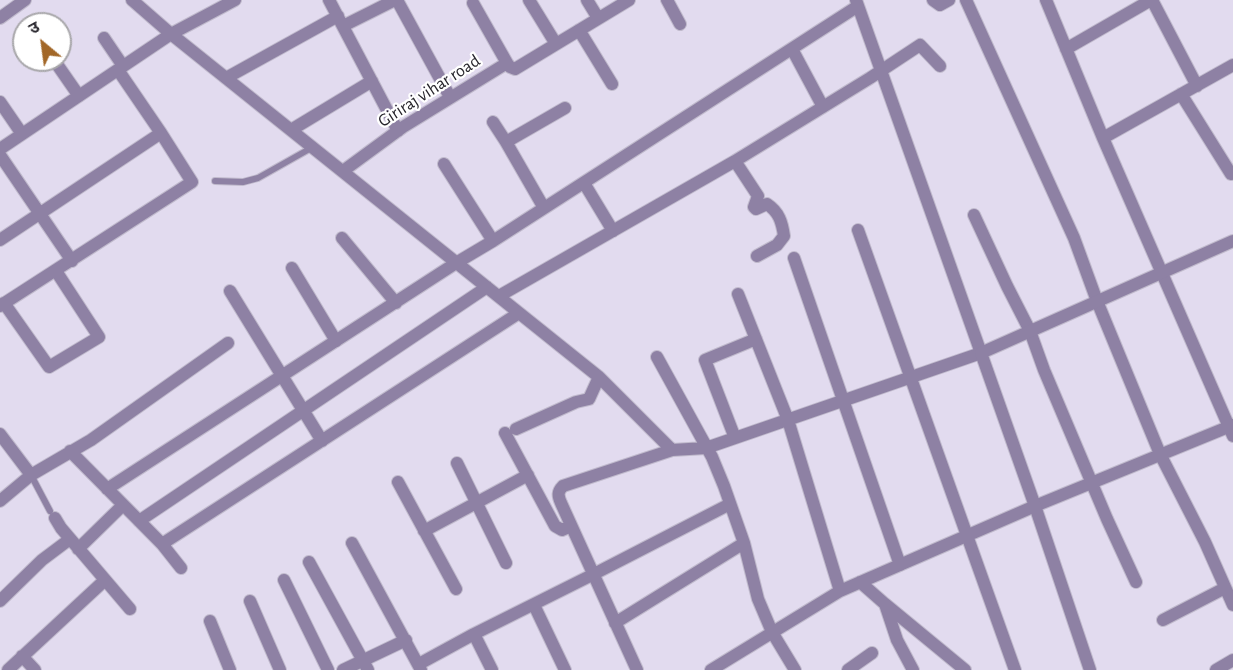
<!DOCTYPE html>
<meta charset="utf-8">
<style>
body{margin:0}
#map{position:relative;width:1233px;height:670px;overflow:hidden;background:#e2dbef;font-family:"Alegreya Sans","Noto Sans Devanagari",sans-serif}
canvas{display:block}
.north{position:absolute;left:12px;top:12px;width:60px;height:60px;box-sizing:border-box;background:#fff;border:2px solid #a8a7aa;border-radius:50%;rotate:331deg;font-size:16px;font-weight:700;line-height:24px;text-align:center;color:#26242b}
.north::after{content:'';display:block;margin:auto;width:21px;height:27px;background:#a26728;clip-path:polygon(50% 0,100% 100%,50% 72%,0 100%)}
</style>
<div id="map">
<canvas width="1233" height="670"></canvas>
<div class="north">उ</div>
</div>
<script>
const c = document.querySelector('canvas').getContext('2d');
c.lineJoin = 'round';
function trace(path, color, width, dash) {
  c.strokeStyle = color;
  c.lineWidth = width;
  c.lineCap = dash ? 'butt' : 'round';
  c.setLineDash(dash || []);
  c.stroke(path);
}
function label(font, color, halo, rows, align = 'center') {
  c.font = font + ' "Alegreya Sans",sans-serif';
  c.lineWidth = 4.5;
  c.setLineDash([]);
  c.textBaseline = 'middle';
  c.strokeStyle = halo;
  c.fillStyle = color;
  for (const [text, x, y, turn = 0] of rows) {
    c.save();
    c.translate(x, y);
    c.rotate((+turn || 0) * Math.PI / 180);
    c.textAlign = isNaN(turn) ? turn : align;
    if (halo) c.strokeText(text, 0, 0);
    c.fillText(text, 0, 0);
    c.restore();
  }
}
const service = new Path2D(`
 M215,181L243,182L258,178L313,147
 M31,475L50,511`);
const minor = new Path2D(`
 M132,0L171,34L599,377
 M329,0L398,131
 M397,0L450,97
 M529,0L556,44
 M587,0L598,18
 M667,0L680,24
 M933,0L940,5L949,0
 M966,0L1074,238L1097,301L1160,454L1205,542L1233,605
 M1046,0L1103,138L1233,436
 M1152,0L1197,86
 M473,3L507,63
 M0,18L25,0
 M343,26L395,0
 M579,30L612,84
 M104,38L123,66
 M792,49L823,107
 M1066,49L1151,0
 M54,60L79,96
 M226,78L338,16
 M1181,94L1231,174
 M0,102L22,134
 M493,122L506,142
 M291,130L372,81
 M1103,138L1233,65
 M0,149L171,34L235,0
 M0,155L72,261
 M735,161L758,196L754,207L756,209L767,204C779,212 782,222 784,236L777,245L757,256
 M444,164L493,241
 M343,171L403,127L507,63L510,67L515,69L629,0
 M584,183L613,231
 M544,208L506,142L565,108
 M974,215L1007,286L1030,331L1044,370L1107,519L1136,582
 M858,230L1015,670
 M342,238L396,303
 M0,240L161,133
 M794,258L900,565
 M292,268L336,341
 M230,291L322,441
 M738,294L788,420L840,591
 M499,296L735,161L870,78L920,45L940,66
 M4,303L49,367L99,337L56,271
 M0,306L192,182L161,133L118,70
 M657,357L712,457L724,486L744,543L758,599L772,632L795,670
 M516,429L576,402L589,399L599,377L672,450
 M505,433L555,526L562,530L571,526
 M0,434L31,475
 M735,438L705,360L756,339
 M70,451L162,544L181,568
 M457,463L506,563
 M398,482L456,589
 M107,489L456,263L493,241L858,6
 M0,501L31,475L91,440L228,343
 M55,518L61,528L130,609
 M139,521L487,287
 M424,531L528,475
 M352,543L421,670
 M162,544L519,313
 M78,549L123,505
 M309,562L368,670
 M284,580L328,670
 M860,582L885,604L965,670
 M0,601L42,560L70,539
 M250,601L280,670
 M885,604L897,640L913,670
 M534,605L565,670
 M1163,620L1225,588
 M210,621L230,670
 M615,623L744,543
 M474,634L492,670
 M22,656L35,670
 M419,664L474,634L594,574L730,504
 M8,670L105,580
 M343,670L406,640
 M637,670L561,503C558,496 557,492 563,486L672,450L706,448L981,353L856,0
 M711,670L840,591L1035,506L1233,425
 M848,670L872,653
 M1216,670L1233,660`);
const tertiary = new Path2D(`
 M1090,670L1035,506L981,353L1233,241`);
const streetNames = [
 ["Giriraj vihar road",429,91,-33]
];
trace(service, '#c0bacc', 8);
trace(minor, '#c0bacc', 14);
trace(tertiary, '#c0bacc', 14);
trace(service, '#8e81a4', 6);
trace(minor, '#8e81a4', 12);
trace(tertiary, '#8e81a4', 12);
label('18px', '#26242b', '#fff', streetNames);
</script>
